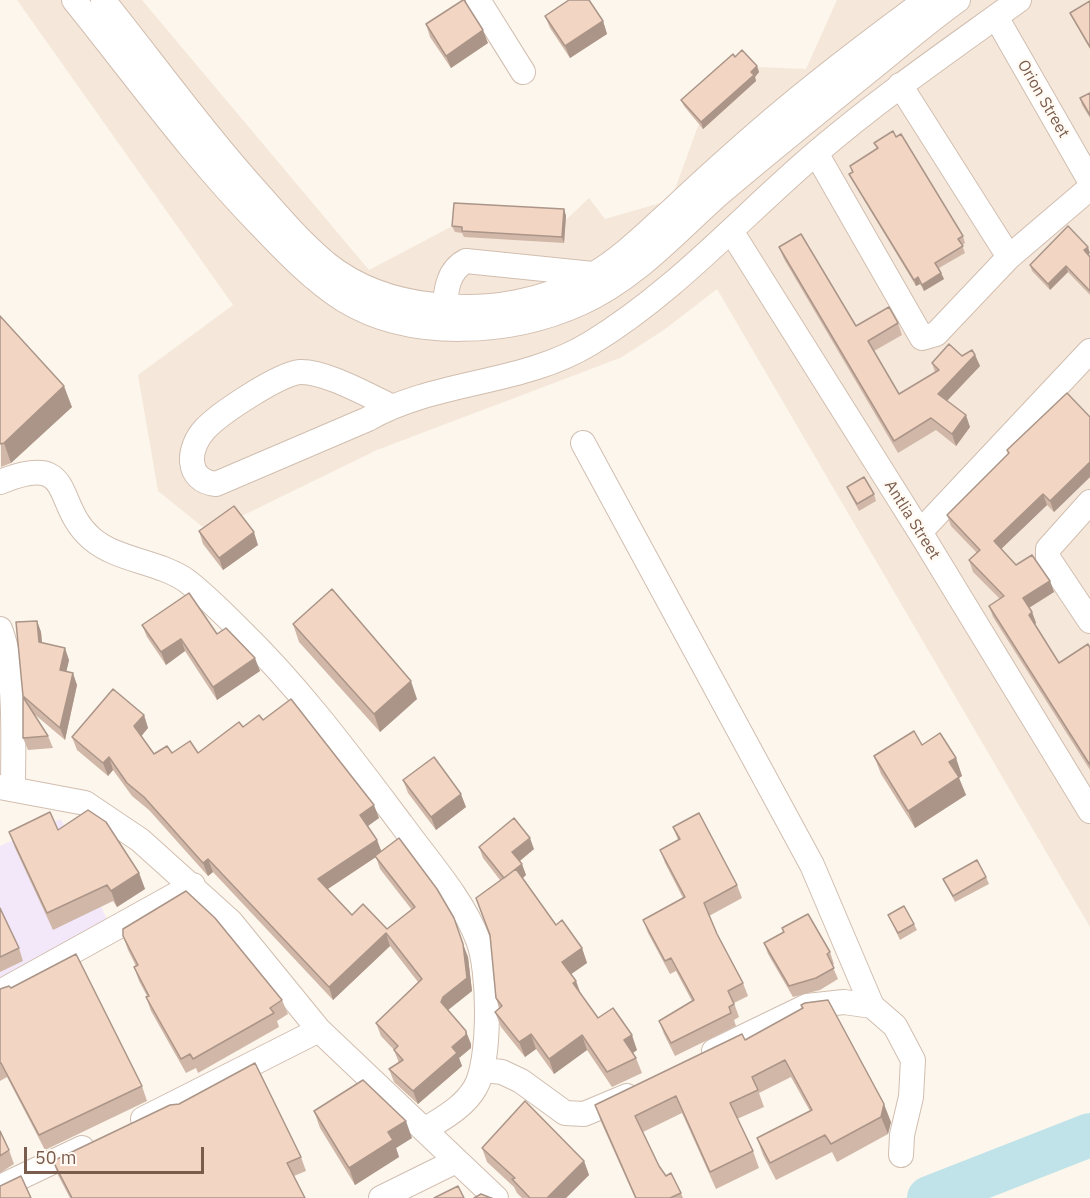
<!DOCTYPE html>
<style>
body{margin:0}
#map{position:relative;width:1090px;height:1198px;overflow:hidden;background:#fdf6ec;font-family:"IBM Plex Sans",sans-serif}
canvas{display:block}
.scale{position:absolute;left:24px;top:1147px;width:180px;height:27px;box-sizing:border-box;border:3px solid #7a5c4d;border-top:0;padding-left:8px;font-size:18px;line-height:21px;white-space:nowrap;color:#7a5c4d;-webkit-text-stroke:4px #fffaf3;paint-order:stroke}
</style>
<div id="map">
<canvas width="1090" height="1198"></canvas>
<div class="scale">50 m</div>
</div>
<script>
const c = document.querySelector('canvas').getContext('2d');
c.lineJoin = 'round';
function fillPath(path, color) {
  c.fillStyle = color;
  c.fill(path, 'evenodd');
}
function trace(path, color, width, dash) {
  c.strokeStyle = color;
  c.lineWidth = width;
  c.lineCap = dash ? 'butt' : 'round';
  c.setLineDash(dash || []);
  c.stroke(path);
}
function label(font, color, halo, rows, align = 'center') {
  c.font = font + ' "IBM Plex Sans",sans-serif';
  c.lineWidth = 5;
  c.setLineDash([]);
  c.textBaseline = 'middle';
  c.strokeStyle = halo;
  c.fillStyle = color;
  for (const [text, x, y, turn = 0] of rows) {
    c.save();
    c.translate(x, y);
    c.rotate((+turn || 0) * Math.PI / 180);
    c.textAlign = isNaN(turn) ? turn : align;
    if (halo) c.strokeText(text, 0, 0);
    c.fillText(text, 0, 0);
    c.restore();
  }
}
const residential = new Path2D(`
 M17,0H142L369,270L464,220L552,233L589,198L605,219L671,200L698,126L759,67L806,69L837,0H1090V927L717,289L664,330L620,358L377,450L209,532L158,491L138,375L233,305Z`);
const education = new Path2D(`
 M61,819L109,924L0,978V846Z`);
const river = new Path2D(`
 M929,1198L1090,1135`);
const minor = new Path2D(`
 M74,0C136,77 194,158 263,228C288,254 314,281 344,300C411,341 511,335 581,303C635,279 676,232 719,194C767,153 816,114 865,74C896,49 926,23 958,0
 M103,0C155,65 204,133 260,195C281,219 302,243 327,264C357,288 396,301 434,305C487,312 547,301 594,274C623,257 647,232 672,210C704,180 737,150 771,121C821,78 873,39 926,0
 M478,0L523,72
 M996,17L1090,181
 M900,85L1009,257
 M816,153L922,338L936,334L1009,257L1090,188
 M731,231L920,532L1090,811
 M443,321C446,299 444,272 466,261L593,274
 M391,406C367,395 325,371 300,372C279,374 220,413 205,429C187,448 185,481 216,484L368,419C436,380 523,385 591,343C675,292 741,217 816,153C880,98 950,50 1019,0
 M583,443L812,865L872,1006L895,1026L913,1060L911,1097L902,1135L901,1155
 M0,482C77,451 52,504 91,538C117,561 159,561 187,581C205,595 222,612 238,628C300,688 350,756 402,825C428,861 462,898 478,940C490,970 491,1061 475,1088C464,1107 443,1118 426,1129
 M1090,502L1048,549V558L1090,621
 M920,532L1090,351
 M0,629C17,673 13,741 13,789
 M0,787L85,803L140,840L231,922L319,1030L496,1198
 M0,992L193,885
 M714,1051L807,1006L844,1002L872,1006
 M484,1070L502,1072L521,1081L565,1113L584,1114L627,1096
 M143,1119L319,1030
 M0,1187L82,1148
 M381,1198L456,1161`);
const wall = new Path2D(`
 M1090,1V49L1073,19L1070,13Z
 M545,16L603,21L607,34L570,58L550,28Z
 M426,24L488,43L451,68L430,37Z
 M735,57L757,66L759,72L755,77L756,81L703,129L684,106L681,100Z
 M1090,93V118L1082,105L1080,98Z
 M874,143L963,236L965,243L962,245L965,253L939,268L944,279L924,291L920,284L916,286L852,180L849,174L852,172L850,166L877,149Z
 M564,209L566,216L564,243L464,237L462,233L455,232L452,226Z
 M779,247L856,326L898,323L902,335L874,351L899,394L935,372L932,363L975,355L980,366L947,401L970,427L956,446L936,430L898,453L784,259Z
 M1090,253L1088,255L1090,257V295L1068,272L1050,290L1032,271L1030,265Z
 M0,316L72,407L11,463L1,467Z
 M1090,417V477L1054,512L1047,505L1001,549L1016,565L1050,581L1054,592L1029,608L1032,612L1036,623L1035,624L1059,663L1090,648V770L993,617L989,606L1000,599L973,572L969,560L977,553L951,526L947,515L1008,454L1007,450Z
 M847,487L874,494L876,501L859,511L850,494Z
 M199,531L258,545L223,570L203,544Z
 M37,621L41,632L42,643L69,660L66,671L77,685L65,740L33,713L48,736L53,748L28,750L23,738V696Z
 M293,624L417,699L380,732L299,642Z
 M142,625L217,634L260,671L217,700L185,651L166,665L147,637Z
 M144,715L148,728L141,736L154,754L198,753L243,727L263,720L379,818L368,826L377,840L381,851L468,957L472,991L448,1010L471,1044V1048L459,1058L462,1066L418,1104L394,1082L389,1069L399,1063L394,1050L381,1036L376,1023L418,982L390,946L333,1000L213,872L208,876L149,810L132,796L113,770L108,776L77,750L72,737ZM376,857L380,869L412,910L387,929L352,915L328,889Z
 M874,756L956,758L962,776L959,778L966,795L915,828L881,774Z
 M403,780L466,807L436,830L408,793Z
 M673,827L737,885L742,898L709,916L717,934L743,983L748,996L734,1003L739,1017L734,1020L736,1026L675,1056L664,1034L659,1021L692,1001L676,971L670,974L648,933L643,920L683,898L665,863L660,850L678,840Z
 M58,830L139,873L145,889L117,907L113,901L53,930L15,848L9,832Z
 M479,847L534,849L520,861L526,875L523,878L556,925L582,948L587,963L571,974L576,981L581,994L598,1018L637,1050L633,1053L636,1058L642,1073L612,1087L587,1050L554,1074L536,1049L525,1057L501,1027L495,1012L499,1008L496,998L500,880L483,858Z
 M986,877L989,884L955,902L943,879Z
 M0,909L19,948L23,961L0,972Z
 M888,915L914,924L917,930L900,940Z
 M782,928L830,952L834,964L832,965L838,979L820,990L793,997L768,954L764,943L783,932Z
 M123,936L282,1000L288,1014L277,1021L279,1027L198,1073L196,1068L186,1073L151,1011L146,997L147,996L139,981L134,967L136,966L128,950Z
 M11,988L142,1086L147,1101L45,1150L7,1077L0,1081V989Z
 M801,1005L891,1122L888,1134L837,1162L832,1152L776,1180L763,1155L757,1138L810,1111L791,1077L759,1093L764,1107L737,1119L753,1151L759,1168L716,1189L682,1113L643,1132L659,1166L666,1176L681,1193L683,1198H635L601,1122L595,1105L745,1040L802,1009Z
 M314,1111L412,1138L396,1148L399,1157L355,1185L320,1128Z
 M0,1131L9,1150L14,1164L0,1173Z
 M482,1148L584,1161L589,1175L566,1198H522L517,1193L514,1187L487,1162Z
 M301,1157L306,1171L294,1176L305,1198H70L58,1175L53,1161Z`);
const shadedWall = new Path2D(`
 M603,21L607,34L570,58L565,46Z
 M483,30L488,43L451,68L446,56Z
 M757,66L759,72L755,77L756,81L703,129L701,122Z
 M564,209L566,216L564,243L562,237Z
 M1088,247L1090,253L1086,257L1084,250Z
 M1066,266L1068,272L1050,290L1048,284Z
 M941,273L944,279L924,291L922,285Z
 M918,277L920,284L916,286L914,280Z
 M975,355L980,366L942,406L938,394Z
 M64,386L72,407L11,463L4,443Z
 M966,415L970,427L956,446L952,434Z
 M1090,462V477L1054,512L1050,501Z
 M1043,494L1047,505L998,552L994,541Z
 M254,532L258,545L223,570L219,558Z
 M1050,581L1054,592L1027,609L1023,598Z
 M1032,612L1036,623L1033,626L1029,615Z
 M37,621L41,632L43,654L39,642Z
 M181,639L185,651L166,665L161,652Z
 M65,648L69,660L64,682L60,670Z
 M255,658L260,671L217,700L213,687Z
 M73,673L77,685L65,740L60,728Z
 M411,681L417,699L380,732L374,714Z
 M144,715L148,728L139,739L134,726Z
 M109,757L113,770L108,776L103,763Z
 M956,758L962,776L959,778L966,795L915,828L908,811L949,762Z
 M461,794L466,807L436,830L431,817Z
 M374,805L379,818L365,828L360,815Z
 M530,838L534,849L517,863L512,852Z
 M377,840L382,853L323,892L318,879Z
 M208,859L213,872L208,876L203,863Z
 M522,864L526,875L508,890L504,878Z
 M139,873L145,889L117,907L111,891Z
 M386,933L390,946L333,1000L329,987Z
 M463,944L468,957L472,991L448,1010L441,1002Z
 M582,948L587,963L567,977L562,962Z
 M576,981L581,996L573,983Z
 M466,1031L471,1044V1048L459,1058L462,1066L418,1104L413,1091Z
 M531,1034L536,1049L525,1057L519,1042Z
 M582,1035L587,1050L554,1074L549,1059Z
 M632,1035L637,1050L630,1055L624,1040Z
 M884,1104L891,1122L888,1134L881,1117Z
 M406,1121L412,1138L396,1148L399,1157L355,1185L349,1168L388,1132Z
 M584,1161L589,1175L566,1198H547Z`);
const building = new Path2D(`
 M463,0H464L483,30L446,56L426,24Z
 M569,0H589L603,21L565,46L545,16Z
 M1090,1V47L1070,13Z
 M742,50L757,66L751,72L754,75L701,122L681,100L733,54L735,57Z
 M1090,93V115L1080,98Z
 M893,131L896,137L901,134L963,236L958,239L963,246L935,263L941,273L922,285L918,277L914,280L849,174L853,172L850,166L878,148L874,143Z
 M454,203L564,209L562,237L462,231V227L452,226Z
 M1068,226L1088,247L1084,250L1090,257V291L1066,266L1048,284L1030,265Z
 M801,234L856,326L889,307L898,323L868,341L899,394L939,370L932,363L949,344L962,356L972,350L975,355L938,394L966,415L952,434L931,418L894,441L779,247Z
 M0,316L64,386L4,443L0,444Z
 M1067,393L1090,417V462L1050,501L1043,494L994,541L1016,565L1032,555L1050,581L1023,598L1032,612L1029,615L1059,663L1088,644L1090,648V765L989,606L1004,596L969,560L980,550L947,515L1009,453L1007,450Z
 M864,477L874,494L857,504L847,487Z
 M234,506L254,532L219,558L199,531Z
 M332,589L411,681L374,714L293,624Z
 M189,593L217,634L226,628L255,658L213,687L181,639L161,652L142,625Z
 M37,621L39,642L65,648L60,670L73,673L60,728L23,696L16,622Z
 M113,689L144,715L134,726L154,754L167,746L172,753L190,741L198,753L239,722L243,727L259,715L263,720L291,699L374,805L360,815L377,840L318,879L352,915L363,904L387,929L415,907L375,856L399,838L437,889L454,918L463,944L467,978L443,997L441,1002L466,1031V1035L452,1047L457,1053L413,1091L389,1069L403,1060L394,1050L398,1046L376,1023L422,979L386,933L329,987L208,859L203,863L144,797L127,783L109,757L103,763L72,737Z
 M23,697L48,736L23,738Z
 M914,731L922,745L940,733L956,758L949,762L959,777L908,811L874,756Z
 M434,757L461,794L431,817L403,780Z
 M88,810L106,822L139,873L111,891L107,885L47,913L9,832L50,812L58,830Z
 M699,813L737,885L704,903L717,934L743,983L728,991L734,1004L729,1007L731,1013L671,1043L659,1021L694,1000L671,958L665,961L643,920L685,897L660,850L680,839L673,827Z
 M514,818L530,838L512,852L522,864L504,878L479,847Z
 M977,860L986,877L953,896L943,879Z
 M516,869L556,925L562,920L582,948L562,962L576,981L573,983L598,1018L613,1008L632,1035L624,1040L636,1058L607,1072L582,1035L549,1059L531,1034L519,1042L495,1012L502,1006L496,998L490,935L476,898Z
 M186,891L215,918L282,1000L270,1008L274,1013L193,1059L190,1054L181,1059L146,997L149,996L134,967L138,965L123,936V929Z
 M904,906L914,924L898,933L888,915Z
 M0,908L19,948L0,957Z
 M808,914L830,952L827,954L834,968L816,978L789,986L764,943L784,932L782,928Z
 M76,954L142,1086L39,1135L1,1063H0V989L9,986L11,988Z
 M828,1000L884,1104L881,1117L831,1144L825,1135L770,1163L757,1138L812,1110L785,1060L752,1077L758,1090L730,1103L753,1151L710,1172L676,1096L635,1116L659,1166L666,1176L671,1173L681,1193L670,1198H636L595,1105L742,1034L745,1040L803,1008L801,1005L805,1003Z
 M255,1063L301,1157L287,1163L305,1198H72L53,1161L170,1105L179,1104Z
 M363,1080L406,1121L388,1132L393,1140L349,1168L314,1111Z
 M525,1101L584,1161L547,1198H530L512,1179L515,1178L482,1148Z
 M0,1131L9,1150L0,1156Z
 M21,1176L31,1198H0V1186Z
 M458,1186L464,1198H434Z
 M481,1194L491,1198H492H474Z`);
const streetNames = [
 ["Orion Street",1043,99,60],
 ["Antlia Street",912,520,58]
];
fillPath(residential, '#f5e8da');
fillPath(education, '#f3e8fa');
trace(river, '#bfe3e8', 44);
trace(minor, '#d1beb0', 26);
trace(minor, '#fff', 24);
fillPath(wall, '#d1b7a8');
fillPath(shadedWall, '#aa9588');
fillPath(building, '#f3d5c3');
trace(building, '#aa9588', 1.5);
label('16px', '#7a5c4d', '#fffaf3', streetNames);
</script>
